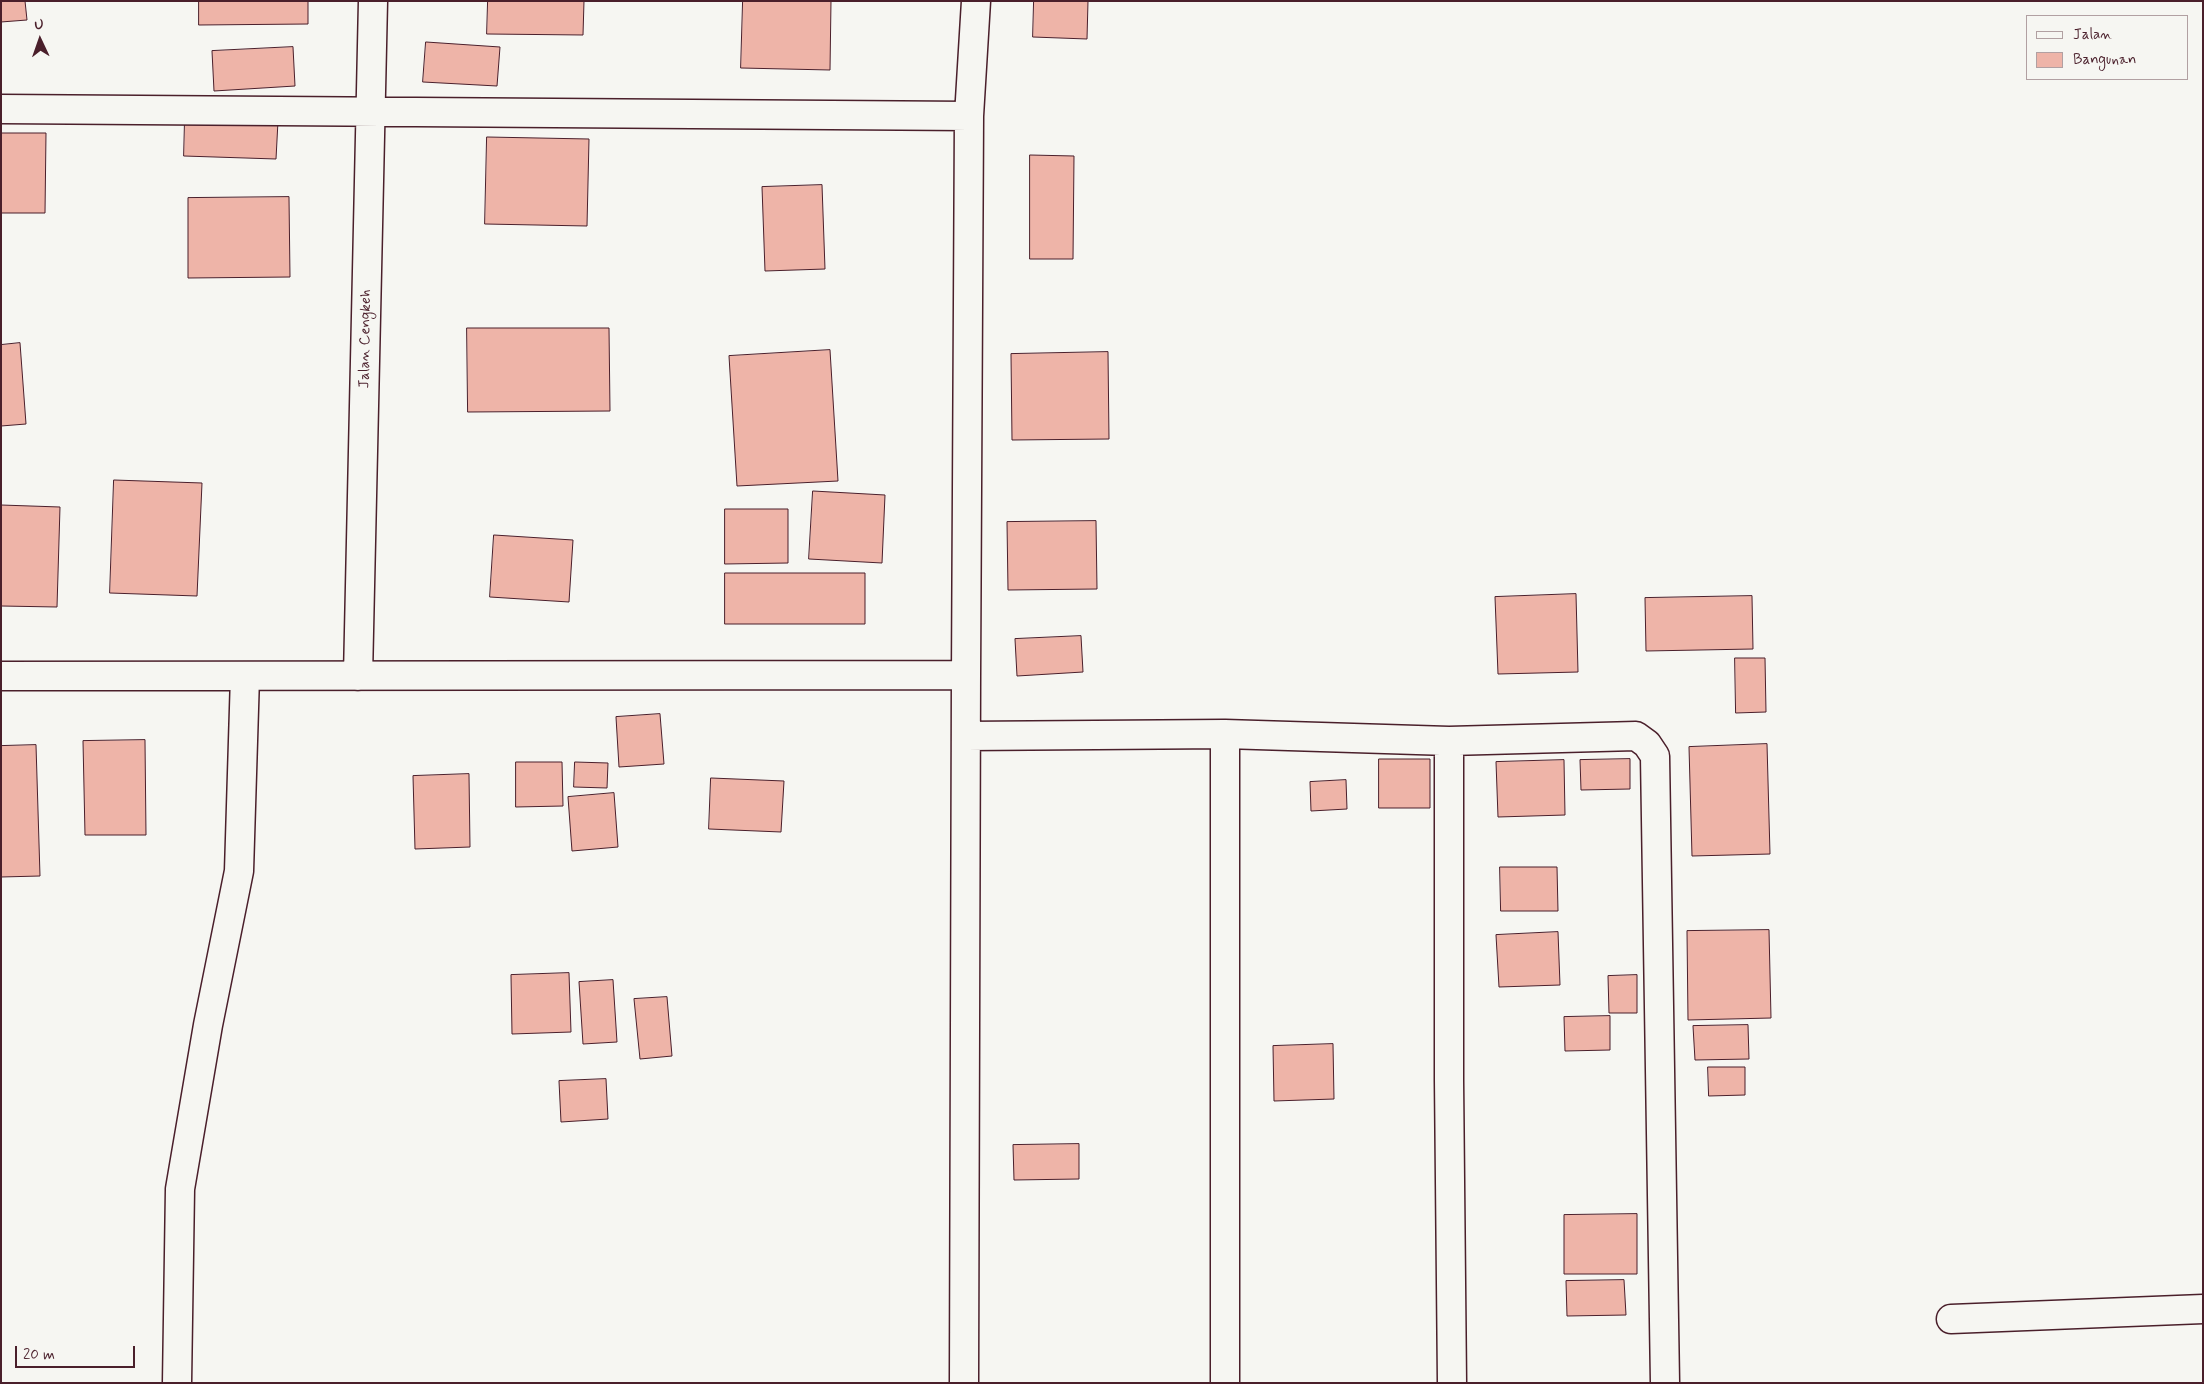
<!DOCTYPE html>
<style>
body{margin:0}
#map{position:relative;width:2204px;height:1384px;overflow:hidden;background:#f6f6f2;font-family:Mynerve,sans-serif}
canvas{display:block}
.frame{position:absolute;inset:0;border:2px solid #4a1f2b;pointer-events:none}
.legend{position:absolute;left:2026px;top:15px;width:162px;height:65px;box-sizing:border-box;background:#f6f6f2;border:1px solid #b1a0a2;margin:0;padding:6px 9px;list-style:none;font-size:15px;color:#4a1f2b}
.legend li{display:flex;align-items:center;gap:10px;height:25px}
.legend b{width:25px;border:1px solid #b1a0a2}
.north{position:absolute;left:15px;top:15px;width:50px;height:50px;-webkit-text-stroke:4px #f6f6f2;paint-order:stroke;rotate:357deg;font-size:14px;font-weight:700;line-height:20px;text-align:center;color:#4a1f2b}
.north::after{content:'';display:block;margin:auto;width:18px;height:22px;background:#4a1f2b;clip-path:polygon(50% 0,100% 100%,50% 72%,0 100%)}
.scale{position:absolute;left:15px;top:1346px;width:120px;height:22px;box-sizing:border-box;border:2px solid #4a1f2b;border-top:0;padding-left:6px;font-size:15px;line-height:18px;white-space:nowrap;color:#4a1f2b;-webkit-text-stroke:4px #f6f6f2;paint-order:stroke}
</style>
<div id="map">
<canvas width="2204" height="1384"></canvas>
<div class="frame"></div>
<ul class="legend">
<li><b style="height:6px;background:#f6f6f2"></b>Jalan</li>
<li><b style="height:14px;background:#eeb4a8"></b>Bangunan</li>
</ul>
<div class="north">U</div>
<div class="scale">20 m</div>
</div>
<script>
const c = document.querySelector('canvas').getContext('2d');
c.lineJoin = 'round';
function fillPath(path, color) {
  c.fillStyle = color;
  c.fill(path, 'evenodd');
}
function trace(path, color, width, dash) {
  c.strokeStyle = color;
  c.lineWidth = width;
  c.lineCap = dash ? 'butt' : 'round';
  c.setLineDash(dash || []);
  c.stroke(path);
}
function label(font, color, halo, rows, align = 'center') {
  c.font = font + ' Mynerve,sans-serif';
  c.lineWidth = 4;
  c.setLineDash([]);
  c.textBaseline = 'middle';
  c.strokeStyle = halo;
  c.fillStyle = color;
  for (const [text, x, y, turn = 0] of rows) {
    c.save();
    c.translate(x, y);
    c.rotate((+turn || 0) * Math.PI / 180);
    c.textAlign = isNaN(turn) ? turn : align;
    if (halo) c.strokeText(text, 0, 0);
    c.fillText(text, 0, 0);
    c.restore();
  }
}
const building = new Path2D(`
 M1,1H25L27,20L1,22Z
 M199,1H308V24L199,25Z
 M488,1H584L583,35L487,34Z
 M743,1H831L830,70L741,68Z
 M1034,1H1088L1087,39L1033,37Z
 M426,42L500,47L497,86L423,82Z
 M293,47L295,86L214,91L212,51Z
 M185,118L278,121L276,159L184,156Z
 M1,133H46L45,213H1Z
 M487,137L589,139L587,226L485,224Z
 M1030,155L1074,156L1073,259H1030Z
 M822,185L825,269L765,271L762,187Z
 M289,197L290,277L188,278V198Z
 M467,328H609L610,411L468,412Z
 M20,343L26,424L1,426V345Z
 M830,350L838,481L737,486L729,356Z
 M1108,352L1109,439L1012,440L1011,354Z
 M114,480L202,483L197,596L110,593Z
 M813,491L885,495L882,563L809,559Z
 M1,505L60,507L57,607L1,606Z
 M725,509H788V563L725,564Z
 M1096,521L1097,589L1008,590L1007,522Z
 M494,535L573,540L569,602L490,597Z
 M725,573H865V624H725Z
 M1576,594L1578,672L1498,674L1495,597Z
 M1752,596L1753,649L1646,651L1645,598Z
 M1081,636L1083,672L1017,676L1015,639Z
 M1735,658H1765L1766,712L1736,713Z
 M660,714L664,764L619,767L616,717Z
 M145,740L146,835H85L83,741Z
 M1767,744L1770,854L1692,856L1689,747Z
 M36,745L40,876L1,877V746Z
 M1379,759H1430V808H1379Z
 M1630,759V789L1581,790L1580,760Z
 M1564,760L1565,815L1498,817L1496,762Z
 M516,762H562L563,806L516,807Z
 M575,762L608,763L607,788L574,787Z
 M469,774L470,847L415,849L413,776Z
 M711,778L784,781L781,832L709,829Z
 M1346,780L1347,809L1311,811L1310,782Z
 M614,793L618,847L572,851L568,797Z
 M1500,867H1557L1558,911H1501Z
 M1769,930L1771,1018L1688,1020L1687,931Z
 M1558,932L1560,985L1499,987L1496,935Z
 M569,973L571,1032L512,1034L511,975Z
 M1637,975V1013H1609L1608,976Z
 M613,980L617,1042L583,1044L579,982Z
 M667,997L672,1056L640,1059L634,999Z
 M1610,1016V1050L1565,1051L1564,1017Z
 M1748,1025L1749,1059L1695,1060L1693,1026Z
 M1333,1044L1334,1099L1274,1101L1273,1046Z
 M1708,1067H1745V1095L1709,1096Z
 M606,1079L608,1119L561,1122L559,1081Z
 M1079,1144V1179L1014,1180L1013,1145Z
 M1637,1214V1274H1564V1215Z
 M1624,1280L1626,1315L1567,1316L1566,1281Z`);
const minor = new Path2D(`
 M1,109L969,116
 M966,675L969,116L976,1
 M1,676L966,675L964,1383
 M358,676L373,1
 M1225,734V1383
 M966,736L1225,734L1449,741L1636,736L1647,744L1655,756L1665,1383
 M1449,741V1080L1452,1383
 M1951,1319L2203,1309
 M177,1383L180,1189L208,1025L239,871L245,676`);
const streetNames = [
 ["Jalan Cengkeh",366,339,-89]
];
fillPath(building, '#eeb4a8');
trace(building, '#4a1f2b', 1);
trace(minor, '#4a1f2b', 31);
trace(minor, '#f6f6f2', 28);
label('15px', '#4a1f2b', '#f6f6f2', streetNames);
</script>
